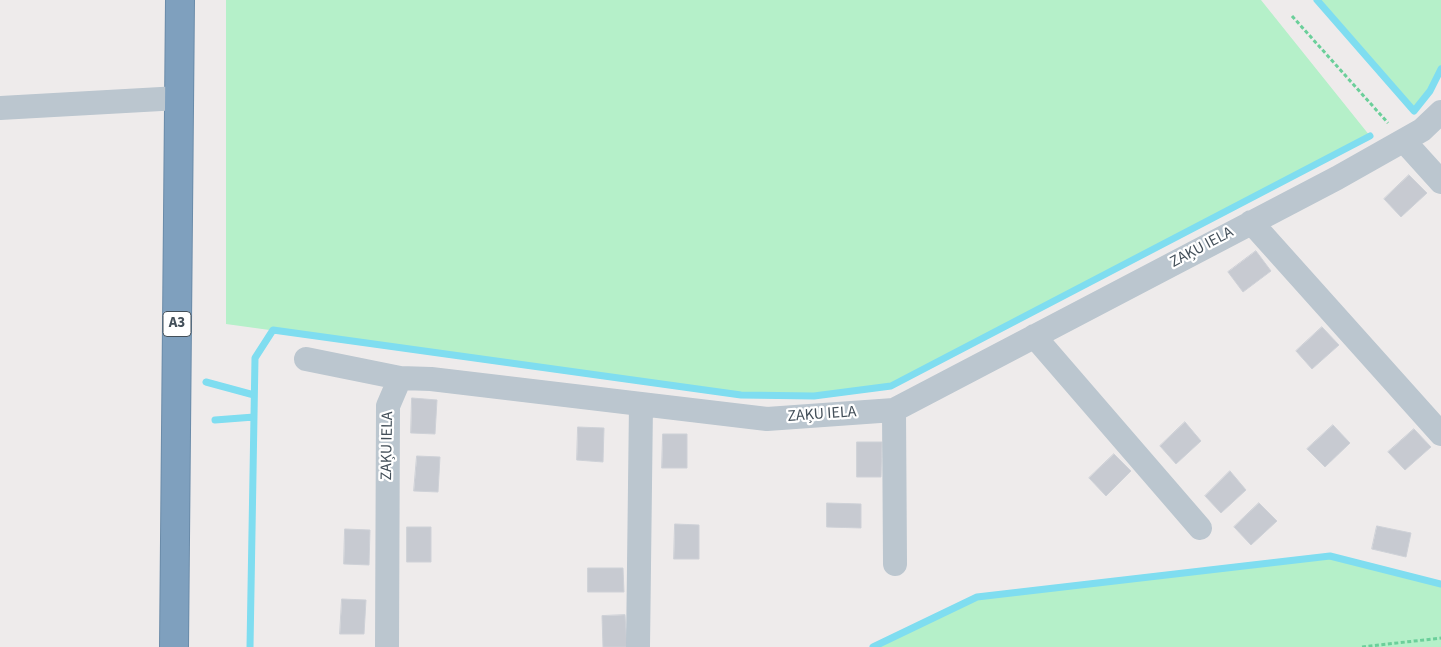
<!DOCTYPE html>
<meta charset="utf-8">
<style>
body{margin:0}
canvas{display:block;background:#eeebeb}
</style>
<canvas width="1441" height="647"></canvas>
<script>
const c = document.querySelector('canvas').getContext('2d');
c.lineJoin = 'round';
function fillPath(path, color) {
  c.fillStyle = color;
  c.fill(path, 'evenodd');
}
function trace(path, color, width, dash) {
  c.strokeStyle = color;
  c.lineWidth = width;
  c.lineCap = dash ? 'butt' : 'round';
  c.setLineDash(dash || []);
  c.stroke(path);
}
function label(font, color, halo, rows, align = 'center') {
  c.font = font + ' "Source Sans 3",sans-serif';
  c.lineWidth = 4.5;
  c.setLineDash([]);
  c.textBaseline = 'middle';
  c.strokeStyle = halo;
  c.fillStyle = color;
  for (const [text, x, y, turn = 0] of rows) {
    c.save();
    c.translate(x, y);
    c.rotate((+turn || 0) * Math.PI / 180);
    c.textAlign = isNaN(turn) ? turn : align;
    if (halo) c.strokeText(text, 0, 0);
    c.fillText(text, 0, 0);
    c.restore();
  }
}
const green = new Path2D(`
 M226,0H1261L1370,136L891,386L814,396L741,395L226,324Z
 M1317,0H1441V69L1430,91L1414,111Z
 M1330,556L1441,584V647H873L977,597Z`);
const stream = new Path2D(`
 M1317,0L1414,111L1430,91L1441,69
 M206,382L254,395
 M215,420L254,417
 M250,647L255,358L273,330L741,395L814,396L891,386L1370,136
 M873,647L977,597L1330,556L1441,584`);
const building = new Path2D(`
 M1409,175L1427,193L1401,217L1384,199Z
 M1256,251L1271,271L1243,292L1228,272Z
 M1322,327L1339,345L1312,369L1296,351Z
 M412,398L437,400L435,434L411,433Z
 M1185,422L1201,441L1176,464L1160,446Z
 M1333,425L1350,443L1325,467L1307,449Z
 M578,427L604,428L603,462L577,460Z
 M1414,429L1431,447L1405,470L1388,452Z
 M663,434H687V468H662Z
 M857,442H882L881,477H857Z
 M1114,454L1131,471L1106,496L1089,478Z
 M417,456L440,457L438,492L414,491Z
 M1230,471L1246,490L1221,513L1205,496Z
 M827,503L861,504V528L827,527Z
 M1259,503L1277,521L1251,545L1234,527Z
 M675,524L699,525V559H674Z
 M1377,526L1411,533L1406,557L1372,549Z
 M407,527H431V562H407Z
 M345,529L370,530L369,565L344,564Z
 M588,568H623L624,592H588Z
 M342,599L366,600L364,634H340Z
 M625,615L627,647H603L602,616Z`);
const path = new Path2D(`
 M1292,16L1388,123
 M1362,647L1441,638`);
const minor = new Path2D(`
 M0,108L179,98
 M1404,141L1441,182
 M1251,222L1441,434
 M1034,336L1200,528
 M306,359L400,378
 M894,410L895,564
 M387,647L388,406L400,378L431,379L767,419L894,410L1337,178L1422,130L1441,112
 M638,647L641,404`);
const highway = new Path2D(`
 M174,647L180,0`);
const shields = [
 [177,324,28]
];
const shieldNames = [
 ["A3",177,324]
];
const streetNames = [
 ["ZAĶU IELA",1202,248,-28],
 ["ZAĶU IELA",822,415,-4],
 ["ZAĶU IELA",388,446,-89]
];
fillPath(green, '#b5f0c9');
trace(stream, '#7fddf0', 7);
fillPath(building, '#c7cad1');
trace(building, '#ced1d7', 1);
trace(highway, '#6a8ba9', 30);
trace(path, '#6bcf9a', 3, [4, 2.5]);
trace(minor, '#bbc6cf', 24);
trace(highway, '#7fa0be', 28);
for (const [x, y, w] of shields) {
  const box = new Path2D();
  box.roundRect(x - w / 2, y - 12.5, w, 25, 4);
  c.fillStyle = '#fff';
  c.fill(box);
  trace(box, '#434f59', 1);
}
label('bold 15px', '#434f59', null, shieldNames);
label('16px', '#434f59', '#fff', streetNames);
</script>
